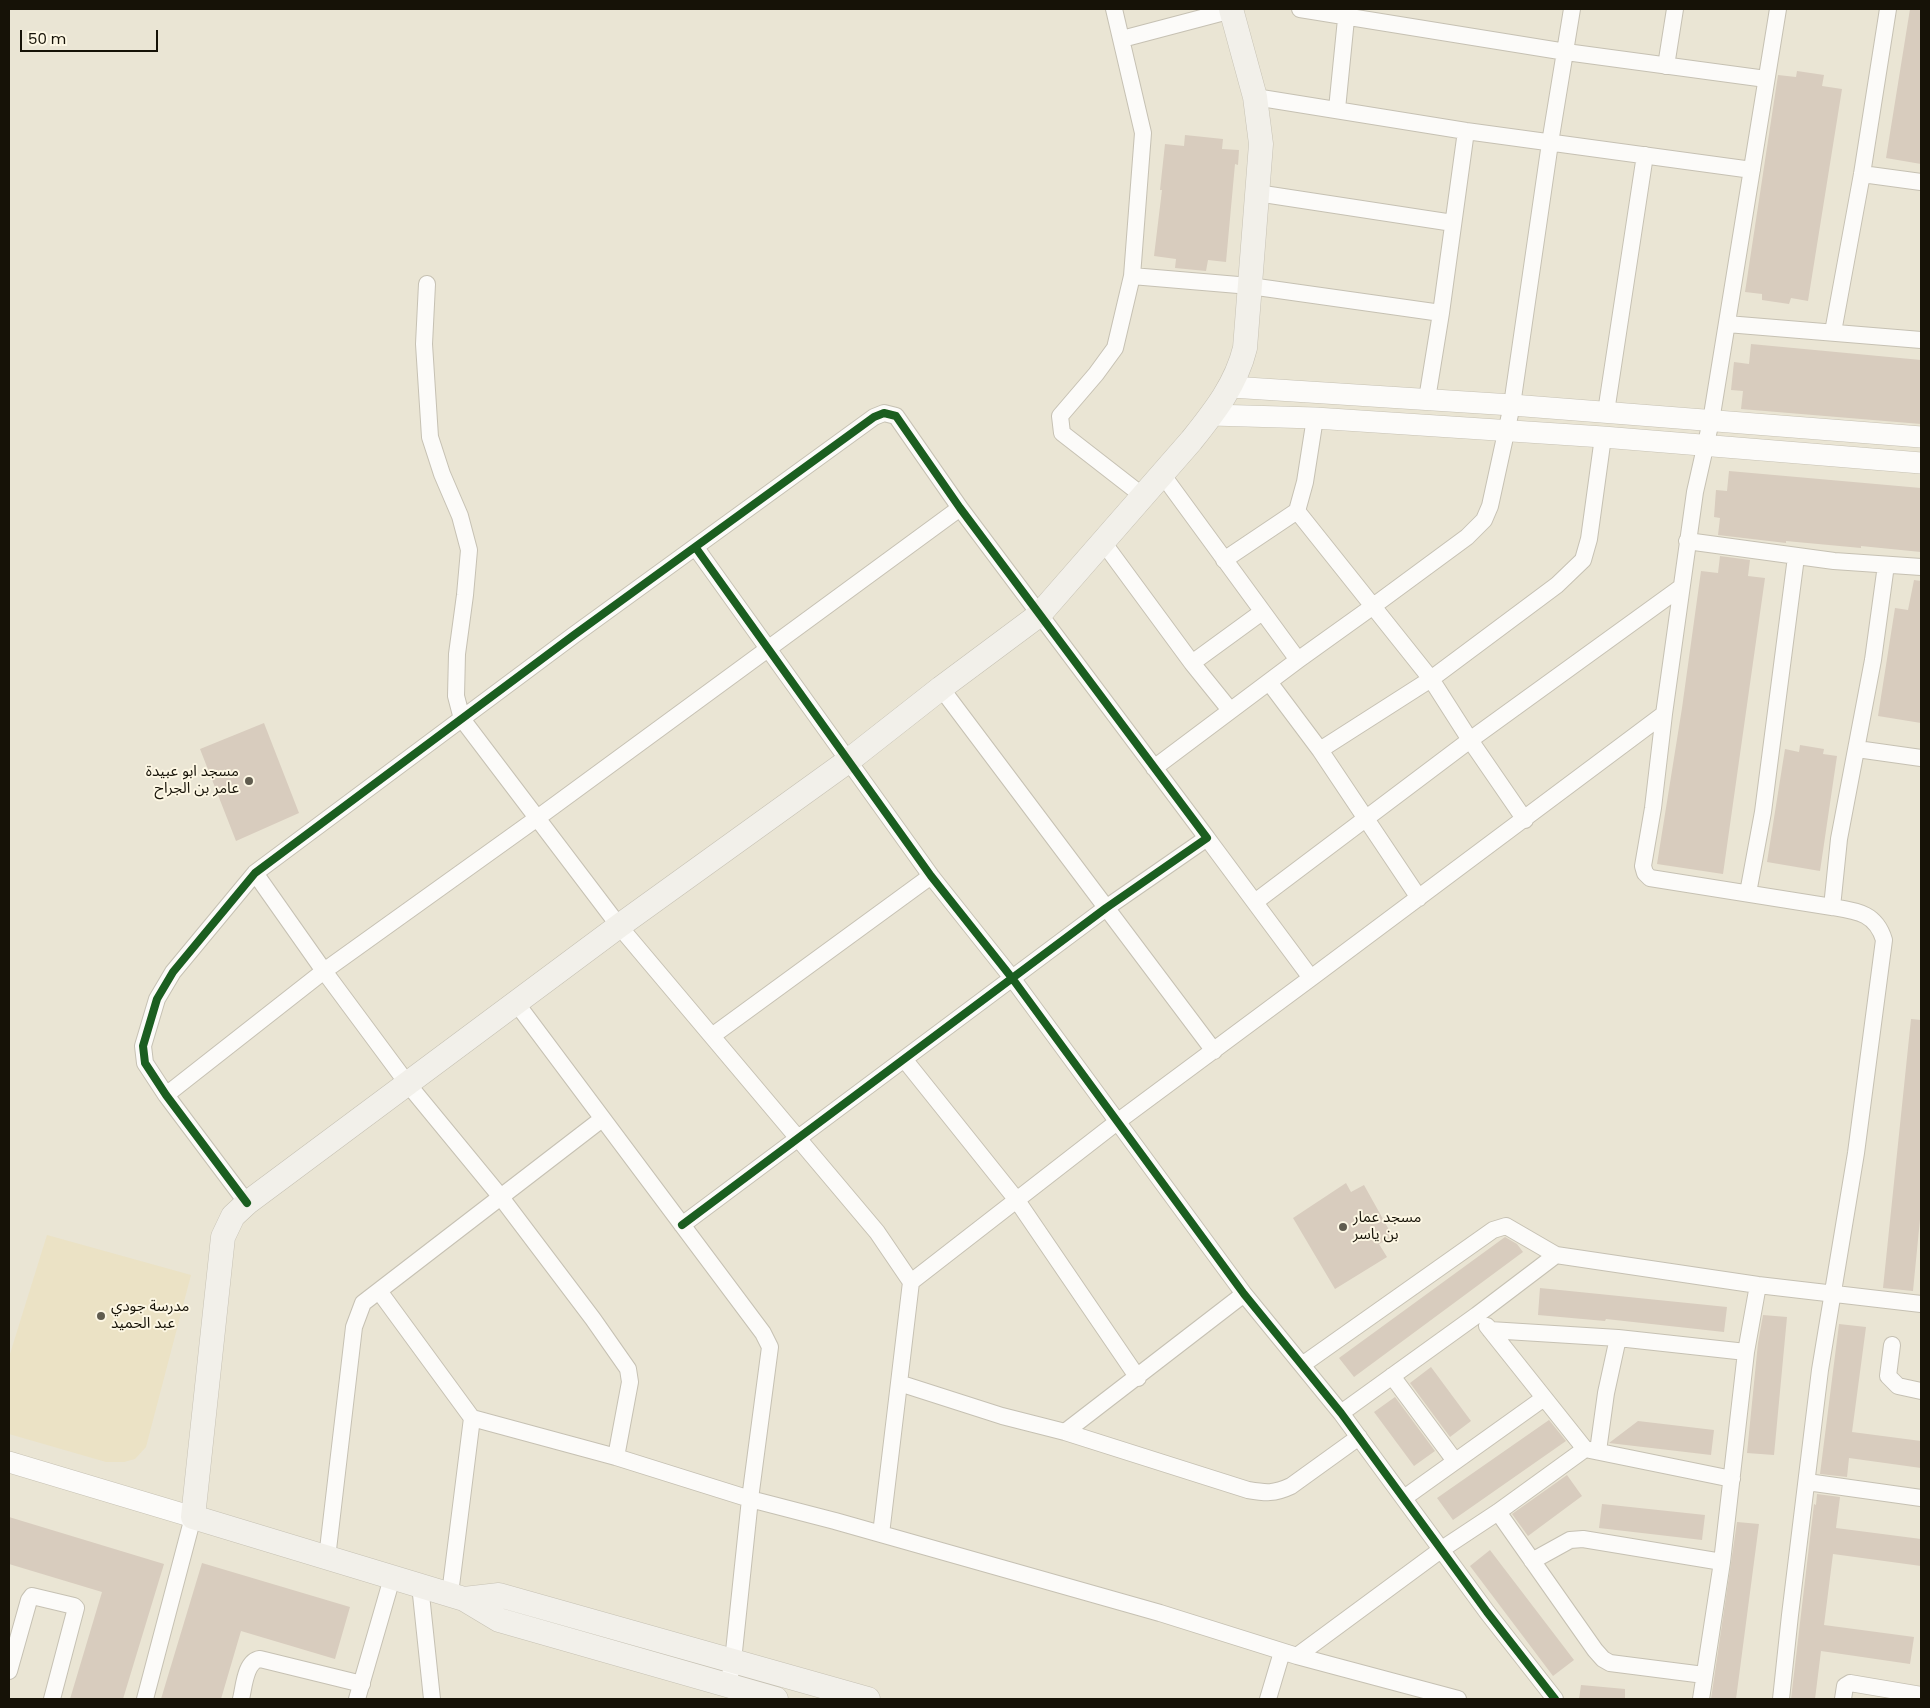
<!DOCTYPE html>
<meta charset="utf-8">
<style>
body{margin:0}
#map{position:relative;width:1930px;height:1708px;overflow:hidden;background:#eae5d4;font-family:Poppins,sans-serif}
canvas{display:block}
.frame{position:absolute;inset:0;border:10px solid #161207;pointer-events:none}
.scale{position:absolute;left:20px;top:30px;width:138px;height:22px;box-sizing:border-box;border:2px solid #161207;border-top:0;padding-left:6px;font-size:15px;line-height:18px;white-space:nowrap;color:#161207;-webkit-text-stroke:4px #fdf7e4;paint-order:stroke}
</style>
<div id="map">
<canvas width="1930" height="1708"></canvas>
<div class="frame"></div>
<div class="scale">50 m</div>
</div>
<script>
const c = document.querySelector('canvas').getContext('2d');
c.lineJoin = 'round';
function fillPath(path, color) {
  c.fillStyle = color;
  c.fill(path, 'evenodd');
}
function trace(path, color, width, dash) {
  c.strokeStyle = color;
  c.lineWidth = width;
  c.lineCap = dash ? 'butt' : 'round';
  c.setLineDash(dash || []);
  c.stroke(path);
}
function label(font, color, halo, rows, align = 'center') {
  c.font = font + ' Poppins,"Noto Sans Arabic",sans-serif';
  c.lineWidth = 4;
  c.setLineDash([]);
  c.textBaseline = 'middle';
  c.strokeStyle = halo;
  c.fillStyle = color;
  for (const [text, x, y, turn = 0] of rows) {
    c.save();
    c.translate(x, y);
    c.rotate((+turn || 0) * Math.PI / 180);
    c.textAlign = isNaN(turn) ? turn : align;
    if (halo) c.strokeText(text, 0, 0);
    c.fillText(text, 0, 0);
    c.restore();
  }
}
const built = new Path2D(`
 M47,1235L191,1275L146,1447L135,1459L124,1462H106L9,1434V1357Z`);
const building = new Path2D(`
 M1910,9H1921V164L1886,158Z
 M1797,71L1824,75L1822,86L1842,89L1808,301L1791,298L1789,304L1762,300V294L1745,292L1778,75L1796,77Z
 M1185,135L1223,139L1222,149L1239,150L1238,165L1235,164L1226,262L1208,260L1206,271L1175,268L1176,259L1154,256L1162,190H1160L1165,144L1184,146Z
 M1751,344L1921,360V424L1741,409L1743,391L1731,390L1734,362L1749,364Z
 M1729,471L1921,488V552L1861,546V548L1786,541V543L1718,535L1720,518L1714,517L1716,490L1727,491Z
 M1720,556L1750,560L1748,576L1765,578L1723,874L1657,864L1682,708L1701,571L1718,573Z
 M1914,580L1921,581V723L1878,716L1895,608L1908,610Z
 M264,723L299,813L236,841L200,749Z
 M1800,745L1824,749L1823,754L1837,756L1820,871L1767,862L1785,749L1799,752Z
 M1911,1019L1921,1020V1209L1913,1291L1883,1288Z
 M1346,1183L1351,1192L1364,1185L1393,1237L1379,1244L1387,1257L1335,1289L1293,1218Z
 M1505,1237L1517,1244L1523,1252L1354,1377L1339,1358Z
 M1540,1288L1727,1307L1724,1332L1606,1319L1605,1321L1538,1315Z
 M1763,1315L1787,1317L1774,1455L1747,1453L1758,1343Z
 M1839,1324L1866,1327L1852,1432L1921,1441V1468L1849,1458L1847,1477L1820,1474Z
 M1431,1367L1471,1421L1450,1437L1410,1383Z
 M1395,1397L1435,1451L1414,1466L1374,1412Z
 M1549,1420L1566,1441L1453,1520L1437,1498Z
 M1638,1421L1714,1430L1711,1455L1609,1443Z
 M1567,1475L1582,1496L1528,1536L1512,1514Z
 M1817,1494L1840,1497L1836,1528L1921,1539V1566L1833,1554L1824,1625L1914,1637L1910,1664L1821,1651L1815,1699H1791L1814,1504L1816,1505Z
 M1602,1504L1705,1515L1702,1540L1599,1528Z
 M9,1517L164,1564L123,1699H70L102,1592L9,1564Z
 M1737,1522L1759,1524L1736,1699H1711Z
 M1490,1550L1574,1660L1553,1676L1470,1566Z
 M202,1563L350,1607L335,1659L241,1631L221,1699H161Z
 M1581,1685L1625,1689V1699H1579Z`);
const minor = new Path2D(`
 M1114,9L1143,133L1132,276L1115,348L1096,374L1060,416L1062,433L1143,496
 M1300,9L1566,52L1766,79
 M1122,39L1232,10
 M1666,66L1675,9
 M1255,97L1466,131L1752,170
 M1337,109L1347,9
 M1862,174L1921,182
 M1257,193L1453,223
 M1132,276L1250,286L1441,313
 M427,284L424,344L430,437L442,474L460,516L469,550L465,595L457,654L456,696L462,719L619,926L877,1232L911,1282
 M1727,324L1921,340
 M1833,332L1862,174L1888,9
 M1427,399L1441,313L1466,131
 M1606,412L1645,155
 M1315,418L1305,482L1297,511L1431,679L1470,740L1525,820
 M1162,474L1298,660
 M1687,541L1834,561L1921,567
 M1103,542L1192,663L1230,710
 M696,548L931,876L1012,978L1244,1294L1341,1413L1487,1612L1555,1699
 M1224,560L1297,511
 M1192,663L1262,612
 M1269,682L1320,750L1419,898
 M941,688L1214,1051
 M1664,714L1653,808L1643,866L1645,873L1650,878L1832,907L1839,839L1873,660L1886,565
 M1857,749L1921,758
 M1320,750L1431,679L1557,585L1583,560L1589,539L1603,437
 M1154,768L1298,660L1372,607L1467,537L1484,520L1490,506L1512,405L1550,143L1572,9
 M1207,838L1311,978L1664,714L1695,492L1711,421L1778,9
 M255,873L324,971L407,1083L500,1196L593,1319L628,1369L630,1382L616,1457
 M1748,893L1763,812L1796,557
 M1255,902L1470,740L1680,588
 M517,1004L763,1333L770,1347L750,1499L733,1661L728,1685
 M712,1036L931,876
 M904,1059L1016,1199L1138,1378
 M166,1095L324,971L536,819L960,508
 M247,1203L166,1095L145,1063L143,1046L157,999L173,972L255,873L574,635L874,417L884,413L896,416L960,508L1207,838L1106,908L682,1225
 M379,1291L472,1418L450,1594
 M1487,1326L1585,1449
 M1490,1330L1618,1338L1746,1352
 M1892,1345L1888,1376L1898,1386L1921,1391
 M1302,1365L1493,1230L1506,1226L1556,1255
 M1392,1376L1455,1461
 M899,1383L911,1282L1117,1122L1311,978
 M1341,1413L1477,1315L1556,1255L1758,1285L1921,1304
 M472,1418L616,1457L750,1499L835,1521L1160,1613L1297,1656L1458,1699
 M1065,1432L1244,1294
 M1598,1451L1606,1393L1618,1338
 M1807,1482L1921,1498
 M1404,1498L1544,1398
 M1498,1512L1595,1650L1603,1659L1610,1663L1704,1675
 M881,1534L899,1383L1002,1416L1065,1432L1248,1490C1266,1493 1274,1494 1291,1486L1359,1437
 M327,1558L354,1327L363,1303L602,1119
 M1532,1561L1570,1540L1583,1539L1722,1562
 M420,1585L432,1699
 M1297,1656L1442,1549L1498,1512L1585,1449L1732,1479
 M9,1671L29,1600L32,1596L74,1606L76,1608L52,1699
 M145,1699L193,1517
 M241,1699C244,1687 245,1661 260,1659L362,1684
 M357,1699L392,1578
 M1268,1699L1282,1652
 M1701,1699L1722,1562L1746,1352L1758,1285
 M1781,1699L1790,1615L1820,1370L1856,1153L1884,940C1876,913 1857,911 1832,907
 M1843,1699L1845,1686L1850,1683L1921,1695`);
const tertiary = new Path2D(`
 M1231,387L1512,405L1921,437
 M1212,415L1315,418L1603,437L1921,463
 M9,1462L193,1517`);
const secondary = new Path2D(`
 M464,1599L499,1595L868,1699
 M776,1699L499,1620L464,1599L193,1517L223,1237L233,1216L247,1203L619,926L848,761L941,688L1039,615L1191,441C1214,412 1236,385 1245,348L1261,144L1255,97L1231,9`);
const cycleway = new Path2D(`
 M696,548L931,876L1012,978L1244,1294L1341,1413L1487,1612L1555,1699
 M247,1203L166,1095L145,1063L143,1046L157,999L173,972L255,873L574,635L874,417L884,413L896,416L960,508L1207,838L1106,908L682,1225`);
const markers = [
 [249,781,5,"#605c4f"],
 [1343,1227,5,"#605c4f"],
 [101,1316,5,"#605c4f"]
];
const poiNames = [
 ["مسجد ابو عبيدة",239,772,"right"],
 ["عامر بن الجراح",239,789,"right"],
 ["مسجد عمار",1353,1218],
 ["بن ياسر",1353,1235],
 ["مدرسة جودي",111,1307],
 ["عبد الحميد",111,1324]
];
fillPath(built, '#ebe2c5');
fillPath(building, '#d8ccbe');
trace(minor, '#c6c1b3', 18);
trace(tertiary, '#c6c1b3', 22);
trace(secondary, '#c6c1b3', 25);
trace(minor, '#fcfbf9', 16);
trace(tertiary, '#fcfbf9', 21);
trace(secondary, '#f2f0ea', 24);
trace(cycleway, '#1b5e20', 8);
for (const [x, y, r, color] of markers) {
  const dot = new Path2D();
  dot.arc(x, y, r, 0, 2 * Math.PI);
  c.fillStyle = color;
  c.fill(dot);
  trace(dot, '#fdf7e4', 2);
}
label('15px', '#161207', '#fdf7e4', poiNames, 'left');
</script>
